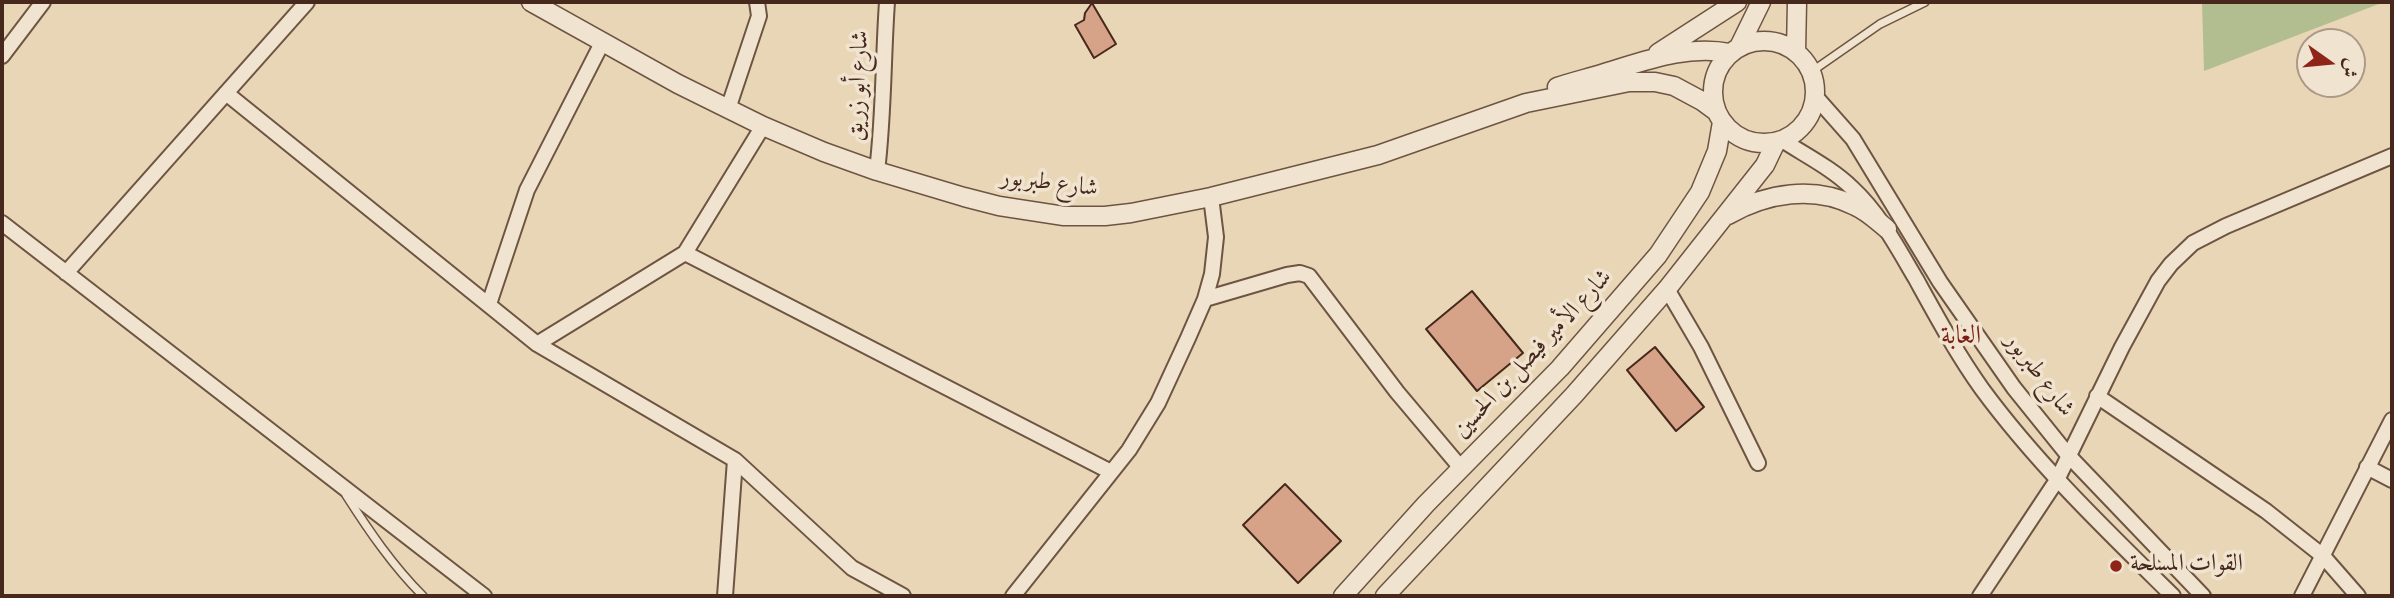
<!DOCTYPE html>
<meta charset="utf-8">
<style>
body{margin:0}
#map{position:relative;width:2394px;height:598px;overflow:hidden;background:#e8d6b6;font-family:Vollkorn,Amiri,serif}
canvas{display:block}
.frame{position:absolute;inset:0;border:4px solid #46281c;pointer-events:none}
.north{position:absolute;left:2296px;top:28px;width:70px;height:70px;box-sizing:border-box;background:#f0e4d0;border:2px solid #ac9988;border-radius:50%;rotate:105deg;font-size:19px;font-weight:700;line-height:28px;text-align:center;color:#46281c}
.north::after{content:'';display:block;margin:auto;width:24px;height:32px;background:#8f2418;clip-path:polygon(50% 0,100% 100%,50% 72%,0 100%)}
</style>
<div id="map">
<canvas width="2394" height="598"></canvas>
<div class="frame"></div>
<div class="north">ش</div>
</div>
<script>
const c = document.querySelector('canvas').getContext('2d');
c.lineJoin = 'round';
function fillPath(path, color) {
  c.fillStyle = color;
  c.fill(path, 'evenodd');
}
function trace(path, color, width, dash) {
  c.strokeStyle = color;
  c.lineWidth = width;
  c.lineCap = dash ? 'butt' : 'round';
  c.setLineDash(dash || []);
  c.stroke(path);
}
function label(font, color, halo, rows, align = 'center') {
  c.font = font + ' Vollkorn,Amiri,serif';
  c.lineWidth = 7;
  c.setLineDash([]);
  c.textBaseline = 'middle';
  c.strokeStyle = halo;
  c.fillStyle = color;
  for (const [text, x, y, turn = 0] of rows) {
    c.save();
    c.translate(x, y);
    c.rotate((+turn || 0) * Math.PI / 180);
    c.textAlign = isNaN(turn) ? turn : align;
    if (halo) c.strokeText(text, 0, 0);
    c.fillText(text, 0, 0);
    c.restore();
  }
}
const green = new Path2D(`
 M2202,2H2384L2204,71Z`);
const building = new Path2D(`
 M1092,3L1116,44L1094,58L1075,25L1084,20L1085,13Z
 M1472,291L1523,353L1477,391L1426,329Z
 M1655,347L1704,407L1676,431L1627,370Z
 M1285,484L1341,541L1298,583L1243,525Z`);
const service = new Path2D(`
 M1811,72L1880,24L1925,2
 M346,495C369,531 393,566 423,596`);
const minor = new Path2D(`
 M2,56L43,2
 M226,93L537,344L735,460L852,568L903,596
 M1815,96L1853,139L1940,282L2014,388L2068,455L2203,596
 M728,109L759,16L757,2
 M1782,140C1805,155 1833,169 1852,188C1880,214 1897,247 1916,279C1937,317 1957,354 1982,389C2038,465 2106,530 2173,596
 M877,171C884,115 883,59 887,2
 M2,223L484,596
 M685,253L1111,472
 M66,273L307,2
 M1667,289L1701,347L1758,463
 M1205,299L1287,275L1300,273L1309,276L1397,392L1461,468
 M489,304L527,190L603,41
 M537,344L685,253L763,126
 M2097,396L2266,511L2323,556L2358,596
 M2367,467L2392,480
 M725,596L735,460
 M1013,596L1129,450L1158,403L1188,338L1205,299L1212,274L1216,237L1211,197
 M1980,596L2057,480L2122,347L2158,281L2171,264L2193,243L2226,226L2392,156
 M2302,596L2392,420`);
const tertiary = new Path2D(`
 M531,2L678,84L763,126L824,152L877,171L964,197L999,206L1064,216H1105L1131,213L1211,197L1378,155L1526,103L1629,82H1655L1674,86L1702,101L1717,112
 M1713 92a51 51 0 1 1 102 0a51 51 0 1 1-102 0Z
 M1739,47L1761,2
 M1796,52L1797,2
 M1658,53L1737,2
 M1557,87C1575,81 1593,77 1611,71C1650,59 1689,45 1730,53
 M1728,215C1767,193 1814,185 1855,206C1867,211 1877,221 1887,229
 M1343,596L1426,504L1560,368L1658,255L1700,192L1717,151L1722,122
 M1385,596L1574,395L1667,289L1765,165L1776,142`);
const markers = [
 [2116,566,7,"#8f2418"]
];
const streetNames = [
 ["شارع أبو زريق",860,86,-87],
 ["شارع طبربور",1049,185,7],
 ["شارع الأمير فيصل بن الحسين",1534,355,-47],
 ["شارع طبربور",2038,376,53]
];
const poiNames = [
 ["القوات المسلحة",2130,566]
];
const neighbourhoodNames = [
 ["الغابة",1961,338]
];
fillPath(green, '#b3be90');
fillPath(building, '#d6a389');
trace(building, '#46281c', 2);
trace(service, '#6e5442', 10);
trace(minor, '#6e5442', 18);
trace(tertiary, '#6e5442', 21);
trace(service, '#f0e4d0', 7);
trace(minor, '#f0e4d0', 14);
trace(tertiary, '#f0e4d0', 18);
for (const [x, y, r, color] of markers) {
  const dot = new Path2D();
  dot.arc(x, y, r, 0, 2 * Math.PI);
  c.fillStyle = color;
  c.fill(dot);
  trace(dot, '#f0e4d0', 2.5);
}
label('24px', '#46281c', '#f0e4d0', streetNames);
label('24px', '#46281c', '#f0e4d0', poiNames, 'left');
label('26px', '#7a1f14', '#f0e4d0', neighbourhoodNames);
</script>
